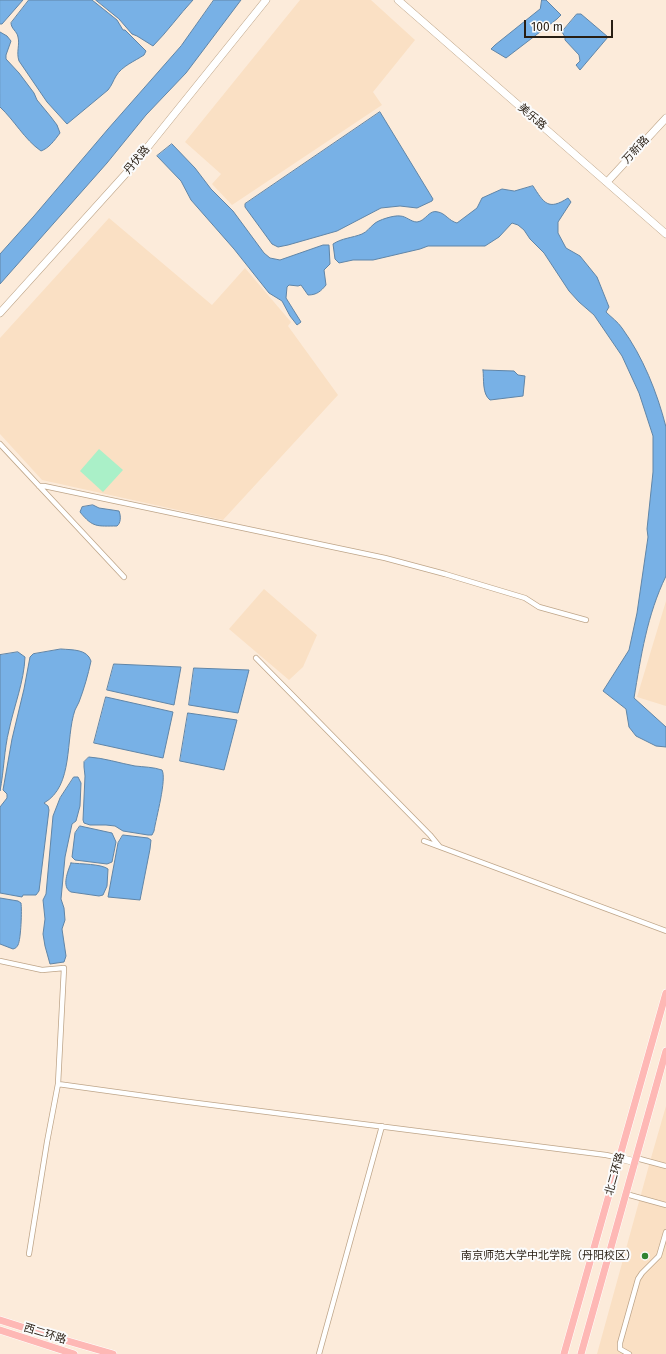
<!DOCTYPE html>
<meta charset="utf-8">
<style>
body{margin:0}
#map{position:relative;width:666px;height:1354px;overflow:hidden;background:#fcebda;font-family:"Fira Sans",sans-serif}
canvas{display:block}
.scale{position:absolute;left:524px;top:20px;width:89px;height:18px;box-sizing:border-box;border:2px solid #281e13;border-top:0;padding-left:5px;font-size:12px;line-height:14px;white-space:nowrap;color:#281e13;-webkit-text-stroke:3px #fbfbfb;paint-order:stroke}
</style>
<div id="map">
<canvas width="666" height="1354"></canvas>
<div class="scale">100 m</div>
</div>
<script>
const c = document.querySelector('canvas').getContext('2d');
c.lineJoin = 'round';
function fillPath(path, color) {
  c.fillStyle = color;
  c.fill(path, 'evenodd');
}
function trace(path, color, width, dash) {
  c.strokeStyle = color;
  c.lineWidth = width;
  c.lineCap = dash ? 'butt' : 'round';
  c.setLineDash(dash || []);
  c.stroke(path);
}
function label(font, color, halo, rows, align = 'center') {
  c.font = font + ' "Fira Sans","Noto Sans SC",sans-serif';
  c.lineWidth = 4;
  c.setLineDash([]);
  c.textBaseline = 'middle';
  c.strokeStyle = halo;
  c.fillStyle = color;
  for (const [text, x, y, turn = 0] of rows) {
    c.save();
    c.translate(x, y);
    c.rotate((+turn || 0) * Math.PI / 180);
    c.textAlign = isNaN(turn) ? turn : align;
    if (halo) c.strokeText(text, 0, 0);
    c.fillText(text, 0, 0);
    c.restore();
  }
}
const built = new Path2D(`
 M300,0H371L415,40L373,92L382,105L232,205L212,184L221,174L185,142Z
 M109,218L212,305L245,268L291,322L288,326L338,395L223,520L42,480L0,434V338Z
 M264,589L317,635L303,667L289,680L229,629Z
 M666,601V706L637,697Z
 M666,1106V1354H597L651,1158Z`);
const green = new Path2D(`
 M99,449L123,470L103,492L80,471Z`);
const water = new Path2D(`
 M0,0H23L2,24H0Z
 M29,0H92L117,20L123,30H125L146,51L144,55C135,61 122,66 116,76C113,81 112,85 108,90L67,124L47,102L19,61C16,52 20,45 18,37C17,31 11,29 11,23Z
 M96,0H193C179,15 167,32 153,46L137,36L132,34L119,19Z
 M214,0H241L186,73L146,115L107,163L0,284V254L34,216L108,129L181,46Z
 M542,0H546L561,15L557,19L506,58L491,49L495,45L540,9Z
 M577,14H581L608,37L580,70L576,65L580,61L579,55L565,40V37L562,32Z
 M0,32L7,36L11,41L6,55V59L19,73L34,93L37,100L51,117L57,125L60,133C54,141 49,148 41,151C24,139 15,121 0,107Z
 M380,112L433,199L432,201L417,208L400,206L381,208L337,231L288,245L278,247L272,244L245,207V204Z
 M172,144L195,168L211,189L233,211L264,253L270,258L280,260L323,245H329L330,264L324,270L326,285C321,291 317,295 308,295L301,285L298,286L289,285L287,287L286,298L301,322L297,325L290,316L282,301L269,293L234,249L191,200L181,181L157,156Z
 M533,186C544,203 548,211 568,198L571,202L558,222V233L566,248L580,256L597,277L609,307L606,312C611,317 618,322 622,328C643,357 657,392 666,427V576C647,615 641,656 634,698L666,727V747L656,746L636,736L629,727L626,709L603,691L629,650L637,613L648,537L647,529L653,472V436L639,393L622,356L594,315L579,302L569,291L544,253L530,239L524,230L518,225L512,223L499,237L485,246H428L420,249L373,260H353L339,263L335,259L333,244C342,238 352,238 362,234C367,232 370,227 374,224C378,220 394,215 400,216C406,216 411,222 417,222C426,221 429,209 438,212C445,213 449,221 457,223L477,208L482,198L502,189L514,191Z
 M483,370L514,371L518,375L525,376L523,396L490,400C482,394 484,379 483,370Z
 M93,505L99,508L119,511C121,516 121,523 117,526C97,526 93,528 80,512L82,507Z
 M61,649C73,650 87,649 91,661C88,675 84,689 79,702C78,705 76,707 75,710C65,739 74,786 44,803L48,806L49,810L39,891L36,895H23L22,897L0,893V807L7,798V794L3,790L12,739L24,689L30,657L33,654Z
 M18,652L25,657C24,682 14,706 9,730C4,750 4,771 0,791V655Z
 M114,664L181,667L174,705L107,690Z
 M194,668L249,670L238,713L189,705Z
 M106,697L173,712L163,758L94,743Z
 M188,713L237,720L224,770L180,761Z
 M89,757C104,758 119,763 135,766C144,767 153,767 162,770C167,779 156,818 154,831L152,835H148L123,831L115,826L106,825H90L84,823L83,820L85,776L84,767V762Z
 M74,777H78L81,783L80,806L76,821L72,824L65,857L61,899L64,908L65,920L62,929L66,956L64,962L50,964L45,946L43,934L45,919L43,900L46,894L53,816L60,798Z
 M80,826L112,833L116,842L112,862L107,864L75,860L72,857L75,833Z
 M123,835L148,838L151,840L150,849L140,900L108,897L118,843Z
 M71,863C80,864 102,864 108,869L107,886L103,895L99,896L71,892C61,887 68,871 71,863Z
 M0,898L18,901L21,903C22,910 21,939 18,945C16,948 16,948 13,949L0,944Z`);
const street = new Path2D(`
 M0,444L124,577
 M39,486H44L385,558L445,574L525,598L539,607L586,620
 M256,658L430,835L439,846
 M424,841L666,931
 M0,961L42,970L64,968L58,1084L47,1142L29,1254
 M58,1084L181,1101L606,1155L620,1158
 M636,1158L666,1166
 M626,1194L666,1205
 M319,1354L382,1126
 M629,1354L620,1349V1343L638,1279L642,1273L659,1256L666,1232`);
const secondary = new Path2D(`
 M398,0L666,234
 M607,182L666,118
 M0,313L130,169L266,0
 M620,1158L635,1162`);
const primary = new Path2D(`
 M0,1320L47,1335L113,1354
 M0,1330L74,1354
 M564,1354L666,993
 M581,1354L666,1051`);
const markers = [
 [645,1256,4,"#2f8432"]
];
const streetNames = [
 ["美乐路",532,117,41],
 ["万新路",636,150,-47],
 ["丹伏路",137,160,-50],
 ["北二环路",615,1174,-74],
 ["西二环路",45,1334,17]
];
const poiNames = [
 ["南京师范大学中北学院（丹阳校区）",637,1256]
];
fillPath(built, '#fae0c4');
fillPath(green, '#aaf0c8');
fillPath(water, '#78b1e6');
trace(water, '#6085a7', 1);
trace(street, '#bea589', 6);
trace(secondary, '#bea589', 8);
trace(primary, '#fff', 8);
trace(street, '#fff', 4.5);
trace(secondary, '#fff', 7);
trace(primary, '#feb8b5', 7);
for (const [x, y, r, color] of markers) {
  const dot = new Path2D();
  dot.arc(x, y, r, 0, 2 * Math.PI);
  c.fillStyle = color;
  c.fill(dot);
  trace(dot, '#fbfbfb', 1.5);
}
label('11px', '#281e13', '#fbfbfb', streetNames);
label('11px', '#281e13', '#fbfbfb', poiNames, 'right');
</script>
